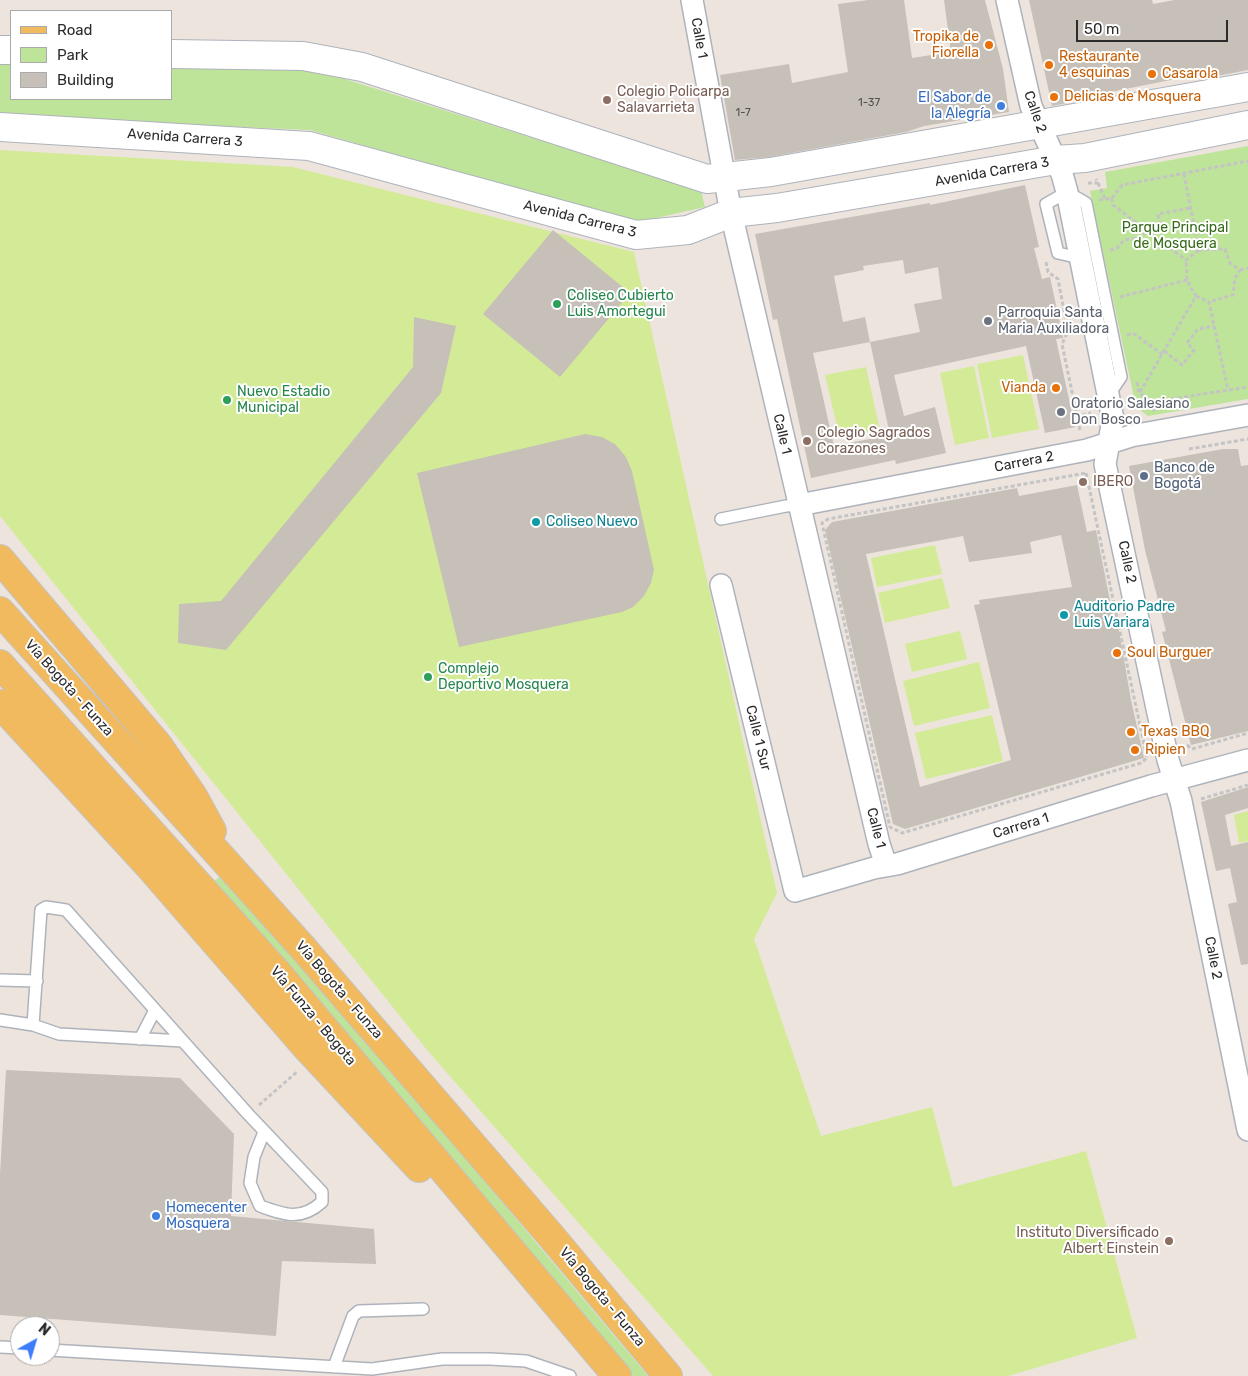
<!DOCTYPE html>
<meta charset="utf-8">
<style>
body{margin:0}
#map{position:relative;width:1248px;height:1376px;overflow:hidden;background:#ede4de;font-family:Rubik,sans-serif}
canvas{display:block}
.legend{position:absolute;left:10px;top:10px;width:162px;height:90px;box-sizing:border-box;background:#fff;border:1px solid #aaa;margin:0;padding:6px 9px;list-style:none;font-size:15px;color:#2b2b2b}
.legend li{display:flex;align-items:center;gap:10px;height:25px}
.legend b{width:25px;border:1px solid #aaa}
.north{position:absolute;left:10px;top:1316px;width:50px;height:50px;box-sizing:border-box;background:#fff;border:1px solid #aaa;border-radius:50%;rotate:39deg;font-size:14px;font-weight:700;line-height:20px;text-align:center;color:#2b2b2b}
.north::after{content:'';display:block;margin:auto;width:18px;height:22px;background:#3d7cfb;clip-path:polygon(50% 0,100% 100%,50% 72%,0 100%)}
.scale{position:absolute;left:1076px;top:20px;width:152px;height:22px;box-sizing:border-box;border:2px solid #2b2b2b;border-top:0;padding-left:6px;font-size:15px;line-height:18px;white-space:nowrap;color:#2b2b2b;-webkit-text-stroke:4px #fff;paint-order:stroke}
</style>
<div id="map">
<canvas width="1248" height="1376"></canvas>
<ul class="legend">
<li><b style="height:6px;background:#f2ba5e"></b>Road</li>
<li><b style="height:14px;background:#bee49a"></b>Park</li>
<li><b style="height:14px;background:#c6c0b9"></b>Building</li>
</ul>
<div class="north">N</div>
<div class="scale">50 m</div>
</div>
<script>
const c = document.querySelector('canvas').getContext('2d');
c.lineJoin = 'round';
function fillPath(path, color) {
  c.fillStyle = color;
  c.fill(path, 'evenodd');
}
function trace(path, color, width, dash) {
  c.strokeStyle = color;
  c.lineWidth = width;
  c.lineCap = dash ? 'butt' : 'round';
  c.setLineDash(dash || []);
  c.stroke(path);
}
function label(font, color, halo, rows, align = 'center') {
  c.font = font + ' Rubik,sans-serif';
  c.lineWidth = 4;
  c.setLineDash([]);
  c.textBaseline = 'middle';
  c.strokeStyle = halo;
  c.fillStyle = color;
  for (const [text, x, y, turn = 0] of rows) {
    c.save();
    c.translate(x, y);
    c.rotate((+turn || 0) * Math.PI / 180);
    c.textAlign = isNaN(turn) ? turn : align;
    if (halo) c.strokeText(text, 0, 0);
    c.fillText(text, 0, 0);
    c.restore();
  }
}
const green = new Path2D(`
 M0,65H11V99H171V67L313,69L701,191L705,207L634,223L310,130L0,117Z
 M1248,146V399L1148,416L1136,407L1090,191L1107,188L1105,172Z
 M223,875L408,1090L648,1376H633L214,881Z`);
const pitch = new Path2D(`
 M0,150L293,167L634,252L777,893L754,939L821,1136L932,1107L953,1187L1086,1151L1137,1338L1008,1376H713L427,1050L0,516Z
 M1023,355L1039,429L992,438L977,364Z
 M974,366L989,438L955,445L940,373Z
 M866,367L880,430L840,439L825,375Z
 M935,545L942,574L877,587L871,558Z
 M942,578L950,608L885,623L878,593Z
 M960,631L967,659L912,672L905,644Z
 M979,662L990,708L914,726L903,681Z
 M992,715L1003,761L926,779L915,733Z
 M1248,811V841L1239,843L1234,815Z`);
const building = new Path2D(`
 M868,0H904L912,58L951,52L944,0H985L1003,69L1009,112L924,126L906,132L769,157L735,160L720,75L789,64L792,83L848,72L838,4Z
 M1029,0H1152L1153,4L1174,0H1248V70L1212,77L1211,72L1085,97L1086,99L1052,106Z
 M1025,185L1039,247L1034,248L1042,279L1050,277L1063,338L1056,339L1075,427L1045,433L1026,346L894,375L904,416L935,407L946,453L896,464L895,460L811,478L777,319L773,320L755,234L930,203V205ZM903,260L905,274L938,267L942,299L914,304L920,332L870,342L865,317L843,322L834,276L864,270L863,266ZM870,342L890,435L834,446L813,353Z
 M553,230L630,293L560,377L483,314Z
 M414,317L456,326L441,393L226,650L178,643L179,604L221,601L413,367Z
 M585,434L602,437L615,444L626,457L632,471L654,570L651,583L644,596L633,607L622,612L459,647L417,473Z
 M1223,449H1238L1241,466L1248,465V731L1191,745L1162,632L1166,631L1145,550L1129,466Z
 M1077,485L1087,532L1096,530L1115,626L1118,625L1131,700L1144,758L905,829L893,824L825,530L832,522L1017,488L1019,496ZM1061,535L1072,587L979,600L980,604L974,605L1011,760L920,787L866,554L963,536L969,562L1032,553L1030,542Z
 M1248,787V808L1225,815L1231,846L1248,842V964L1241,965L1228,904L1237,902L1230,868L1216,871L1201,802Z
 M6,1070L180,1078L234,1134L231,1216L374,1229L376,1264L282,1261L276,1336L0,1315V1174Z`);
const path = new Path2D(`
 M1088,183H1098L1096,179
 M1098,183L1105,199
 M1112,198L1113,205L1186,260L1199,250L1184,174
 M1099,200L1112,198L1122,185L1248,161
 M1152,235L1160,225L1158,214L1191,208
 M1110,250L1116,249L1124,240L1140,238L1147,230
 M1199,250L1225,249L1230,263L1240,270L1235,278L1233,295L1209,302
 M1046,262L1048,272L1058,279L1068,331L1062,344L1077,416
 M1240,270L1248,268
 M1196,296L1209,302L1228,390
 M1120,297L1187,280
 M1127,335L1133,333L1162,354
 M1164,351L1182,365L1194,350L1187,343L1198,329L1214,326
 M1137,382L1139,393L1152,402L1154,412
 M1140,392L1196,296L1187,280L1186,260
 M1152,402L1248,387
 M1131,405L1148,399
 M1080,430L1077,416L1091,413
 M1189,449L1248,439
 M1086,473L1147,758L1141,763L902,833L890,827L822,523L828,519Z
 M1187,745L1192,749L1248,733
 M1201,799L1248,785
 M259,1105L298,1071`);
const service = new Path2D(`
 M1080,258L1058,253L1046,204L1067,192L1086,203L1121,377L1108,396
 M721,519L786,506L799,505
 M0,980L37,981
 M0,1020L33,1025L59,1034L183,1041
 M33,1025L41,910L46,907L66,910L248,1114L322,1192V1202C301,1221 285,1215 260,1206L250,1183L254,1157L264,1132
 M140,1039L155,1010
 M0,1347L20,1348
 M50,1350L372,1369L442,1359H490L526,1361L570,1376
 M334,1367L353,1316L359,1311L423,1309`);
const minor = new Path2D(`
 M692,0L731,213L879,844L886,865
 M1007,0L1031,106L1062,174L1067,192L1113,419L1105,464L1168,760L1181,801L1248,1130
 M799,505L1087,450L1131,436L1248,415
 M721,585L795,891L874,868L897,864L1151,786L1248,760`);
const secondary = new Path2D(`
 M0,50H11
 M171,54L303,56L362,67L707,179L771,172L1248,87
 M0,127L309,146L636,235L688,230L731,213L777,208L1056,160L1085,158L1248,125`);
const primary = new Path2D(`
 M0,559L158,745L193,796L212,831
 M0,611L303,948L551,1236L668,1376
 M0,664L276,971L617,1376
 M0,704L148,865L306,1047L419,1168`);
const markers = [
 [989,45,5,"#e8710a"],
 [1049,65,5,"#e8710a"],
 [1152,74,5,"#e8710a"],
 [1054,97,5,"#e8710a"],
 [607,100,5,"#8d6e63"],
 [1001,106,5,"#3f7fe0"],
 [557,304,5,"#2e9e5b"],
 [988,321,5,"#6b7280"],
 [1056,388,5,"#e8710a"],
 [227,400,5,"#2e9e5b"],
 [1061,412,5,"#6b7280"],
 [807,441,5,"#8d6e63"],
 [1144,476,5,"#5c6f8a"],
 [1083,482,5,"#8d6e63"],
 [536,522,5,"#0f9aa8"],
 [1064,615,5,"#0f9aa8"],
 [1117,653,5,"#e8710a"],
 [428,677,5,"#2e9e5b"],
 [1131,732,5,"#e8710a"],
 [1135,750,5,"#e8710a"],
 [156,1216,5,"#3f7fe0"],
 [1169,1241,5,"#8d6e63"]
];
const numberNames = [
 ["1-37",869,103],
 ["1-7",743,113]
];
const foodNames = [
 ["Tropika de",979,37,"right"],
 ["Fiorella",979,53,"right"],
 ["Restaurante",1059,57],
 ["4 esquinas",1059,73],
 ["Casarola",1162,74],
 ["Delicias de Mosquera",1064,97],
 ["Vianda",1046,388,"right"],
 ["Soul Burguer",1127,653],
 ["Texas BBQ",1141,732],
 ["Ripien",1145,750]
];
const streetNames = [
 ["Calle 1",699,38,80],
 ["Calle 2",1035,112,71],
 ["Avenida Carrera 3",185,138,4],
 ["Avenida Carrera 3",992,172,-10],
 ["Avenida Carrera 3",580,219,14],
 ["Calle 1",782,434,77],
 ["Carrera 2",1024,462,-11],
 ["Calle 2",1127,562,78],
 ["Vía Bogota - Funza",69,688,48],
 ["Calle 1 Sur",758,738,76],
 ["Carrera 1",1021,826,-17],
 ["Calle 1",876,828,76],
 ["Calle 2",1213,958,79],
 ["Vía Bogota - Funza",339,990,49],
 ["Vía Funza - Bogota",313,1016,50],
 ["Vía Bogota - Funza",602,1297,50]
];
const educationNames = [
 ["Colegio Policarpa",617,92],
 ["Salavarrieta",617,108],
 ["Colegio Sagrados",817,433],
 ["Corazones",817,449],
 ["IBERO",1093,482],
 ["Instituto Diversificado",1159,1233,"right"],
 ["Albert Einstein",1159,1249,"right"]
];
const shopNames = [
 ["El Sabor de",991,98],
 ["la Alegría",991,114],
 ["Homecenter",166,1208,"left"],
 ["Mosquera",166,1224,"left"]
];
const parkNames = [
 ["Parque Principal",1175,228],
 ["de Mosquera",1175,244]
];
const leisureNames = [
 ["Coliseo Cubierto",567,296],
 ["Luis Amortegui",567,312],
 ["Nuevo Estadio",237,392],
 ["Municipal",237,408],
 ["Complejo",438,669],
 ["Deportivo Mosquera",438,685]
];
const worshipNames = [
 ["Parroquia Santa",998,313],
 ["Maria Auxiliadora",998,329],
 ["Oratorio Salesiano",1071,404],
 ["Don Bosco",1071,420]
];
const serviceNames = [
 ["Banco de",1154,468],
 ["Bogotá",1154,484]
];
const cultureNames = [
 ["Coliseo Nuevo",546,522],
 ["Auditorio Padre",1074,607],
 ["Luis Variara",1074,623]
];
fillPath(green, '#bee49a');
fillPath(pitch, '#d3eb96');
fillPath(building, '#c6c0b9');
trace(service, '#aeb3bb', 14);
trace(minor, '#aeb3bb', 24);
trace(secondary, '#aeb3bb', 30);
trace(primary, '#c4c4c4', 30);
trace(path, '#c4c4c4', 3, [4, 2.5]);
trace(service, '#fff', 11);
trace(minor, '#fff', 21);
trace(secondary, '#fff', 28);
trace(primary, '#f2ba5e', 28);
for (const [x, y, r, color] of markers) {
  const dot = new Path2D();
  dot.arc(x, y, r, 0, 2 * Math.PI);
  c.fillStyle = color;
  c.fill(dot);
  trace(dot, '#fff', 2);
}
label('11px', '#52504e', null, numberNames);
label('14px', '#c56008', '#fff', foodNames, 'left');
label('14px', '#2b2b2b', '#fff', streetNames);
label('14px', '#785e54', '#fff', educationNames, 'left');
label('14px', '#366cbe', '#fff', shopNames, 'right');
label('14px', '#366a1a', '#fff', parkNames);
label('14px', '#27864d', '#fff', leisureNames, 'left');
label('14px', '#5b616d', '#fff', worshipNames, 'left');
label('14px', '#4e5e75', '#fff', serviceNames, 'left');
label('14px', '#0d838f', '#fff', cultureNames, 'left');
</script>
